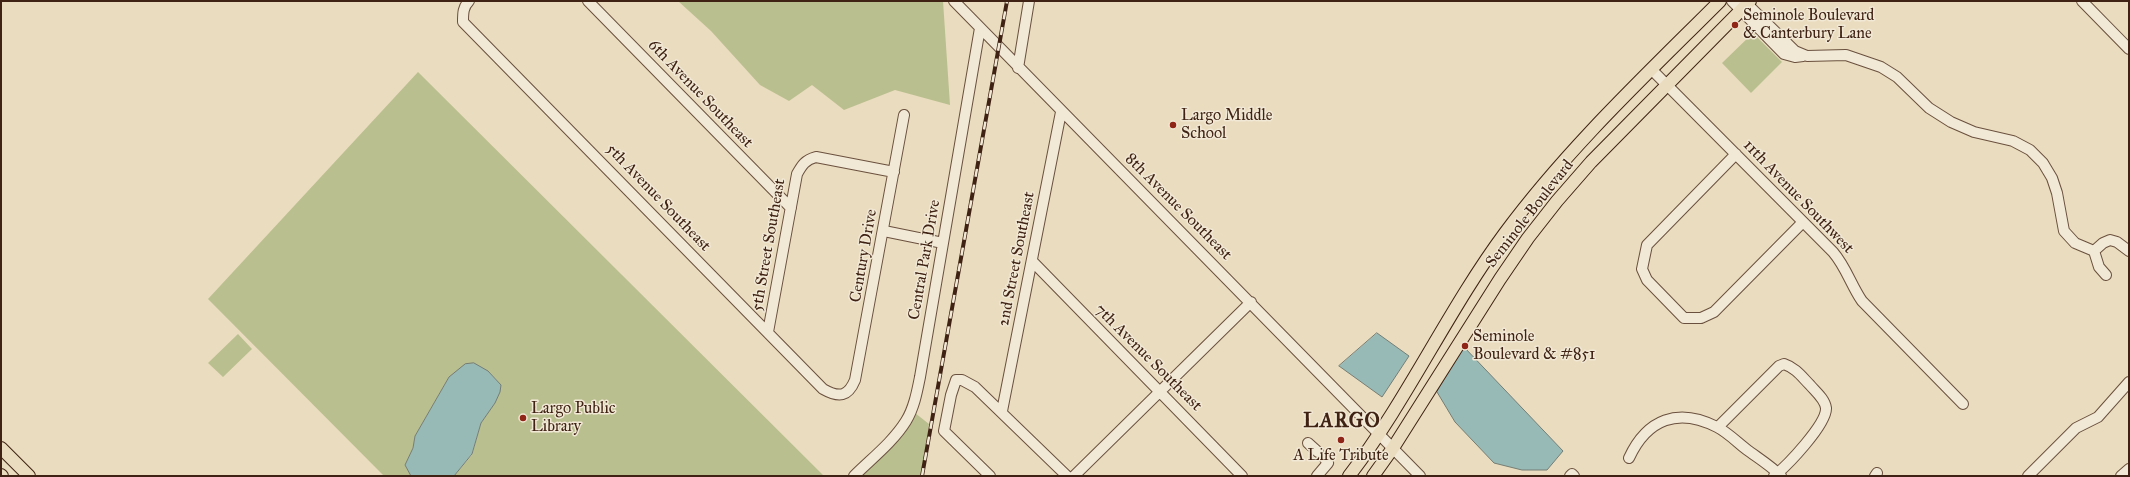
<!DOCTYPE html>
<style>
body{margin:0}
#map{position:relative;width:2130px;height:477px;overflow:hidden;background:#eadcbe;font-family:"IM FELL Great Primer",serif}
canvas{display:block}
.frame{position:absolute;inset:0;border:2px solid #3f2213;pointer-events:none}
</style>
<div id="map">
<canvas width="2130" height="477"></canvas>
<div class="frame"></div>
</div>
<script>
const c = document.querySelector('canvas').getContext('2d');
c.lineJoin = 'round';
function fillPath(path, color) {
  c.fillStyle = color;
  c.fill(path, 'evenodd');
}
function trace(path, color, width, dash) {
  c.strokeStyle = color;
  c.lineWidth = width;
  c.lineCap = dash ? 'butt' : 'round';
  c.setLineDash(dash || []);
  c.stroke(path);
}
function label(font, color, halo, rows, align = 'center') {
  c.font = font + ' "IM FELL Great Primer",serif';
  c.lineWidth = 3;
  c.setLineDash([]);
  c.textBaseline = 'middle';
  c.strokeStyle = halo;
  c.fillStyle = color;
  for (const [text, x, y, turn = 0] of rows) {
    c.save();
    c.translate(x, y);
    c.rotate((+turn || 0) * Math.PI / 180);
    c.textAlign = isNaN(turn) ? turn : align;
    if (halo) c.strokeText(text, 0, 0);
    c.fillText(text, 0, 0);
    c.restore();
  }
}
const green = new Path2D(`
 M678,1H943L950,105L895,90L844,110L812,85L789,101L760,85L711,31Z
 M1753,33L1782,62L1751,93L1722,63Z
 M418,72L824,476H454L472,455L481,423L495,403L501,385L488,371L449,377L415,436L413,448L405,465L411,476H384L208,299Z
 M238,334L252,349L223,377L208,363Z
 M915,413L929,424L922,476H860Z`);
const water = new Path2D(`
 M1377,333L1409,356L1382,397L1339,366Z
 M1464,347L1563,451L1547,470H1522L1494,463L1455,422L1437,392Z
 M474,363L488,371L501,385L500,392L495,403L481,423L472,454L454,476H411L405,465L413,448L415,436L449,377L465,364Z`);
const minor = new Path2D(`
 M469,1C463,7 463,13 463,22L823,389C839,398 848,397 855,380L904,115
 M588,1L791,208
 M954,1L1420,476
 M1732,1L1784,54L1795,57L1803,56
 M1744,1L1795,51L1807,56L1846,55L1881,67L1897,77L1929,108L1951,122L1974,132L2013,141L2030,150L2043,163L2052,178L2057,193L2064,231L2075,243L2094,251L2099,267L2106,275
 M2082,1L2129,49
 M1018,68L1029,1
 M1652,70L1833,252C1846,267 1851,285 1862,301L1963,404
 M1736,154L1647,245L1642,269L1647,280L1684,318H1701L1714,312L1803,222
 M884,231L943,243
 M2094,251L2103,243L2110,240L2117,242L2129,251
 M1032,261L1242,476
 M768,332L797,174C802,165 805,160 816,157L894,172
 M1002,411L1061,112
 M1718,427L1779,366L1784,364C1796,368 1802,377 1810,385C1815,391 1825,399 1826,408C1827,424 1787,466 1774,476
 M1308,443L1318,452
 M1629,458C1647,419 1678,407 1717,427C1727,432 1737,442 1746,449C1758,458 1771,466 1781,476
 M854,476C871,459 893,442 906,421C914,408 917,392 920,377L980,28
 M990,476L944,431L951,395L956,380H962L975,387L1067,476
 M1074,476L1251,302
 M1317,476L1328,463L1325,459
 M1570,476L1572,474L1574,476
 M1875,476L1877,473
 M2028,476L2076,428L2098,417L2129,382
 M2121,476L2129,469`);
const major = new Path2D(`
 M1,448L29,476
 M1,475L2,476
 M1349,476C1408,399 1448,310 1505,233C1568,148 1646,75 1720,1
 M1373,476L1393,448L1500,279L1528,238L1557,201L1591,162L1750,1`);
const rail = new Path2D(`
 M922,476L1007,1`);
const markers = [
 [1735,25,4,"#8f2418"],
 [1173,125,4,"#8f2418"],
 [1465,346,4,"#8f2418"],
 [523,418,4,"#8f2418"],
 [1341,440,4,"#8f2418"]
];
const poiNames = [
 ["Seminole Boulevard",1743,16],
 ["& Canterbury Lane",1743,34],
 ["Largo Middle",1181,116],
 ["School",1181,134],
 ["Seminole",1473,337],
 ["Boulevard & #851",1473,355],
 ["Largo Public",531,409],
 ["Library",531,427],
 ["A Life Tribute",1341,456,"center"]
];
const streetNames = [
 ["6th Avenue Southeast",700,94,46],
 ["11th Avenue Southwest",1798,197,46],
 ["5th Avenue Southeast",658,198,46],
 ["8th Avenue Southeast",1178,207,45],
 ["Seminole Boulevard",1530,214,-52],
 ["5th Street Southeast",769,245,-80],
 ["Century Drive",864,256,-80],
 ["2nd Street Southeast",1017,259,-79],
 ["Central Park Drive",925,260,-80],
 ["7th Avenue Southeast",1148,358,45]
];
const districtNames = [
 ["LARGO",1342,422]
];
fillPath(green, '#babf8f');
fillPath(water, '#98bab6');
trace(water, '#747d75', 1);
trace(minor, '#6a503e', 12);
trace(major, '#3f2213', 14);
trace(minor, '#f1e8d5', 10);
trace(major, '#eadcbe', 12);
trace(rail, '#3f2213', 4);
trace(rail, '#f1e8d5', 2.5, [8]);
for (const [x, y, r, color] of markers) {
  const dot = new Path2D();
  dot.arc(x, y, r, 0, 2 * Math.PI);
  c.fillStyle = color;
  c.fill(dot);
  trace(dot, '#f1e8d5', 1.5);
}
label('16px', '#3f2213', '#f1e8d5', poiNames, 'left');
label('16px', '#3f2213', '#f1e8d5', streetNames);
c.letterSpacing = '1px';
label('bold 20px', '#3f2213', '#f1e8d5', districtNames);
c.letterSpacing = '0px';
</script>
